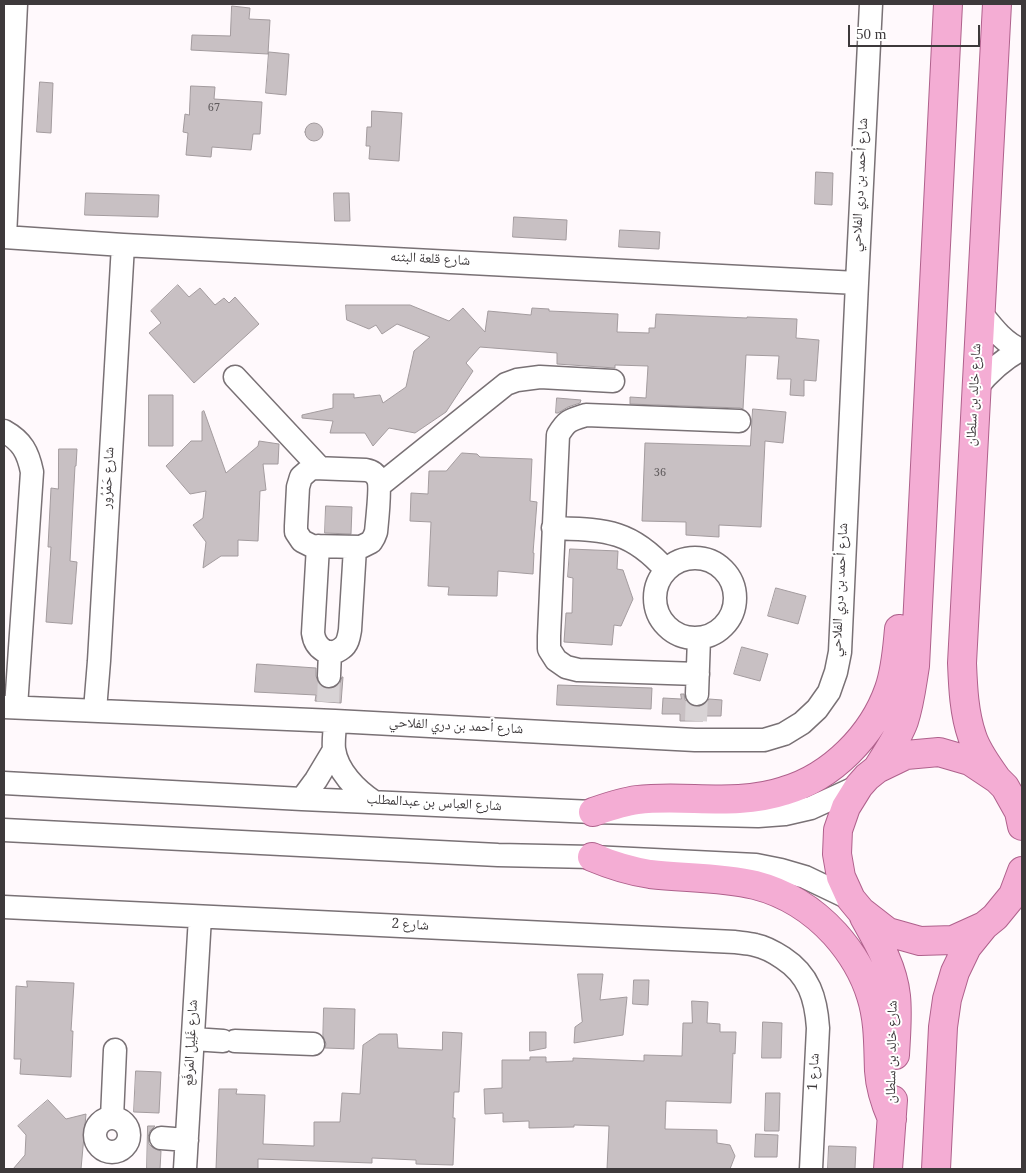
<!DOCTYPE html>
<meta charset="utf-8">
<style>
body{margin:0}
#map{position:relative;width:1026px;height:1173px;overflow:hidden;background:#fff9fc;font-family:Georgia,serif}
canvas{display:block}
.frame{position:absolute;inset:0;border:5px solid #3d393b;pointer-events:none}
.scale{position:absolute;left:848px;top:25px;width:132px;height:22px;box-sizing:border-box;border:2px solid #3d393b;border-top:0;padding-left:6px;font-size:15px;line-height:18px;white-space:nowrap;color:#3d393b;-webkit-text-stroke:4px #fff;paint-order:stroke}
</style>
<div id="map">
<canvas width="1026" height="1173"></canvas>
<div class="frame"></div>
<div class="scale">50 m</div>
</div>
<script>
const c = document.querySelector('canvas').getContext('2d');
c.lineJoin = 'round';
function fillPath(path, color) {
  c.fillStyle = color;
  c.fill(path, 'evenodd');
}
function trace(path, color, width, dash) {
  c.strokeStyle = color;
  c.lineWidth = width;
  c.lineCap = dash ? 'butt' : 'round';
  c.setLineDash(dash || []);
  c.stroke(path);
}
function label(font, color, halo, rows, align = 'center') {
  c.font = font + ' Georgia,"Noto Naskh Arabic",serif';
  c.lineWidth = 4;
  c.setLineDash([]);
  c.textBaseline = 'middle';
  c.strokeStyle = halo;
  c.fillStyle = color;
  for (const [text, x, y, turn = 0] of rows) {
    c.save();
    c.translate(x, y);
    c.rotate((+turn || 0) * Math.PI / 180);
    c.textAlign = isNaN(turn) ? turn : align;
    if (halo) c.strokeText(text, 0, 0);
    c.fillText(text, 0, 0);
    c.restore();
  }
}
const building = new Path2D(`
 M232,6L250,8L249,19L270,20L268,54L191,50L192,35L230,36Z
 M269,52L289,54L286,95L266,93Z
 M40,82L53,83L51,133L37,132Z
 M191,86L215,87L214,99L262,102L260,134H253L251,150L212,147L211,157L186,155L188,133L183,132L185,114L189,115Z
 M372,111L402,113L399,161L369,159L370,146H366L367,127H371Z
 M305 132a9 9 0 1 1 18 0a9 9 0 1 1-18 0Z
 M816,172L833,173L832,205L815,204Z
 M86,193L159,195L158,217L85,215Z
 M334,193H349L350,221H335Z
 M514,217L567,220L566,240L513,237Z
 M620,230L660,232L659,249L619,247Z
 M178,285L189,297L200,288L215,305L224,298L229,303L235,297L259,324L194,383L149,333L161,323L151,311Z
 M346,305H410L449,321L463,308L485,332L488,311L531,315L532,308L549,309V311L618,314L617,332L649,333V328H655L656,314L747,318V317L797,319L796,338L819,340L816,381L804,380V396L790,395L791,379H777L779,356L746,355L743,409L740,408L630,404V397L646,398L648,366L615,365V368L557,364V353L480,347L466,363L473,371L446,412L415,433L389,428L373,446L365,433H330L333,421L302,418V415L333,408V394H354V398L380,395L383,403L406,387L414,351L430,337L397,324L382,334L376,325L369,329L347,320Z
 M149,395H173V446H149Z
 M557,398L581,400L580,403L568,407L558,413H556Z
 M753,409L786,412L783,443L765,441L761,527L719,525V537L686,535V522L642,521L645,443L750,446Z
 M204,411L226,473L258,446L259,441L279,444L278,464H263L266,490L260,491L258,541L238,540V556H221L203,568L206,542L193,525L203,518L206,491L190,494L166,466L191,441H202V412Z
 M59,449H77L76,466H75L70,561L77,562L72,624L46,622L51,547H48L51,488L58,489Z
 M462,453L477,454L480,457L532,459L530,501L537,502L533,553H534L533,574L498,571L497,596L448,595L449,587L428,586L431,522L410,521L411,493L428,494L429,471H446Z
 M326,506L352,507L351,534L325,533Z
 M570,549L618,551L617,569L623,570L633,599L621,626L614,625L612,645L564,642L566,613H572L573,578L568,577Z
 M776,588L806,596L798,624L768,616Z
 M742,647L768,654L760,681L734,674Z
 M257,664L316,668V676L318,682L322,687L328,689L335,687L340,683L342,677H343L341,703L315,701L316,695L255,692Z
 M558,685L652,688L651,709L557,705Z
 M681,694H684L685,700L690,705L696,707L704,705L709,699L722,700L721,716H704L703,721H680V714H662L663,698L681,699Z
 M578,974H603L600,1000L627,997L623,1035L574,1043L575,1027L582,1022Z
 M634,980H649L648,1005L633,1004Z
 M27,981L74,983L71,1031H73L71,1077L20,1074L21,1059H14L16,986L27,987Z
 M692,1001L708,1002L707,1023L720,1024V1032H736L735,1054L733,1053L731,1103L666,1101L665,1129L717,1130V1143L730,1145L735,1156L730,1169H607L609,1126L574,1125V1127L529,1128V1121L503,1122V1113L485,1114L484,1089L502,1088V1060H530V1057H546V1062L573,1061V1058L644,1061V1055L682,1056L683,1023H692Z
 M324,1008L355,1009L354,1049L325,1048L326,1044L323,1036Z
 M763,1022L782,1023L781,1058H762Z
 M443,1032L462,1033L459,1092H454L453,1118H455L453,1165L416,1164V1160L372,1158V1163L258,1159V1169H216L219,1089H237L236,1094L265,1095L263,1144L314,1146V1122H340L342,1093L360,1094L363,1045L379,1034H397L398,1048L442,1050Z
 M530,1032H546V1048L530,1051Z
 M136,1071L161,1072L159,1113L134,1112Z
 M766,1093H780L779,1131H765Z
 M48,1100L66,1119L86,1114L81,1169H13L25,1155L26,1135L18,1126Z
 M148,1126H155L150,1131L148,1137L149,1144L153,1148L161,1151L160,1169H147Z
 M756,1134L778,1135L777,1157H755Z
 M829,1146L856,1147L855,1169H828Z`);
const minorTunnel = new Path2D(`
 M328,702L329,676
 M696,721L697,694`);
const minor = new Path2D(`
 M4,237L123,245L857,283
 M5,237L16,4
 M981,313C992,327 1005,344 1022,350
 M235,377L320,468
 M976,388C989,372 1002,360 1020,350
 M4,431C22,441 28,452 32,472L16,707
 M314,468L366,470C372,471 376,474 378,479C381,486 377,522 376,532L374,537L371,542L361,547L312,546L302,541L296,532V526L298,487L301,477L309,470Z
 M380,485L506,384L517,380L540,377L613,381
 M553,528C604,530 630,529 666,570
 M318,546L313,633C315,648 329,659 342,648C348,644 349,636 350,630L355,548
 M655 598a40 40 0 1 1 80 0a40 40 0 1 1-80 0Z
 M698,674L578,670L566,667L556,660L549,649V636L558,435C567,420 570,420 586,415L739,421
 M329,676L330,652
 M697,694L699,638
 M4,707L335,721L695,740H764L784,734L802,723L817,709L829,692L836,672L840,652L857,283L871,4
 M95,710L99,661L123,245
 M335,721C335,730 333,740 334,749C337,771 356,790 374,802
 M4,783L302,799L593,812L758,816L785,814L811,808L859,786
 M302,799L316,780L334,750
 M4,830L498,855L592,857L756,865L781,870L805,877L851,899
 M4,907L735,942C741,943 748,943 755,945C765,947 774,952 783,958C809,975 816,998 818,1028L811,1169
 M193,1039L223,1041
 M235,1041L313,1044
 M112,1118L115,1050
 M95 1135a17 17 0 1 1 34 0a17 17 0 1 1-34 0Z
 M161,1138L187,1140
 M185,1169L200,917`);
const major = new Path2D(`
 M997,4L962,663C963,687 964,713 972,736C977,752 988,766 997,779
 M877,769C886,754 898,738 904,721C910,703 912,684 915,666L948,4
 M593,812C608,807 622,802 637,800C671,796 705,801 739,799C755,798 769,796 784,791C832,777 873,735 889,689C896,669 897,649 899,629
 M1022,826L1019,812L1005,787L997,779L970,761L939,752L906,755L877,769L867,777L859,786L846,807L838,830L837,854L841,877L851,899L861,911L888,932L920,941L953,940L984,926L995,917L1013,895L1022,871
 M592,857C611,865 630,871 650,874C685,878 721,877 755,885C786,893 814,911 835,934C851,952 864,973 871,996C879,1021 878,1046 879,1071C880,1088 885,1103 892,1119
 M864,917C878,942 893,967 896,996C898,1015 896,1036 895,1055
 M888,1169L893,1100
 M936,1169L943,1027L947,999L955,972L967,947L984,926`);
const numberNames = [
 ["67",214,110],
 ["36",660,475]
];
const streetNames = [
 ["شارع أحمد بن دري الفلاحي",862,185,-87],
 ["شارع قلعة البثنه",430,261,3],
 ["شارع خالِد بن سلطان",976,395,-87],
 ["شارع حَمْرُور",110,478,-87],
 ["شارع أحمد بن دري الفلاحي",842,590,-87],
 ["شارع أحمد بن دري الفلاحي",456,728,3],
 ["شارع العباس بن عبدالمطلب",434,805,3],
 ["شارع 2",410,927,3],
 ["شارع غَلِيل المَرفَع",193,1043,-87],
 ["شارع خالِد بن سلطان",894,1052,-89],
 ["شارع 1",816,1072,-87]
];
fillPath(building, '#c8c0c3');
trace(building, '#a39b9e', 1);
trace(minorTunnel, '#d8d3d5', 22, [22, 11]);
trace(minor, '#797175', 25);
trace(major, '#af618c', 30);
trace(minor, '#fff', 22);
trace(major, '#f4add4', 28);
label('11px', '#605b5d', null, numberNames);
label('14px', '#3d393b', '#fff', streetNames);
</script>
